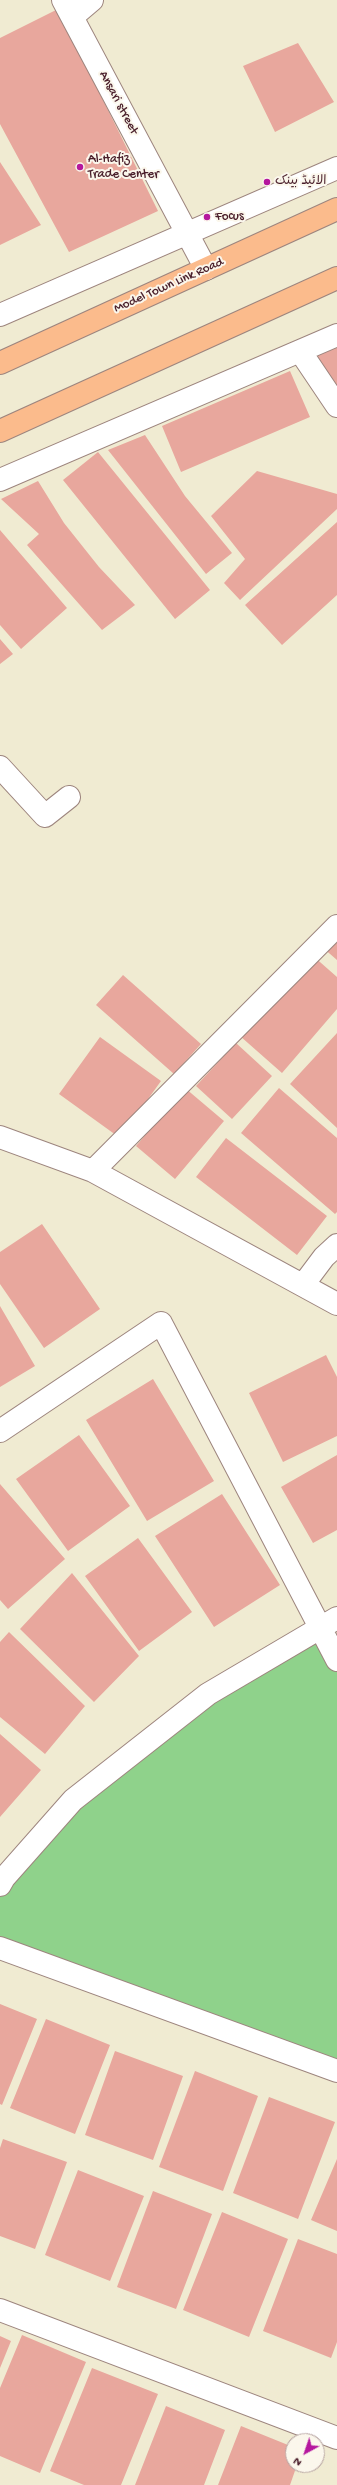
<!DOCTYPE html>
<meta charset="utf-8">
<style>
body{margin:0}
#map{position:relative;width:337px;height:2485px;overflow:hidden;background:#f0ebd2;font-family:"Gochi Hand",sans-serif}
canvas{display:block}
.north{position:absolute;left:285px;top:2433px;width:40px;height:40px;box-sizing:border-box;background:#fbf7ec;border:1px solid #b4a19f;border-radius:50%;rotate:220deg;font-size:11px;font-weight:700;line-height:16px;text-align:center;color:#4a1f2b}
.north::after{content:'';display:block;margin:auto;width:14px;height:18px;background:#b5179e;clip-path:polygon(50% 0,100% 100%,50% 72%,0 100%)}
</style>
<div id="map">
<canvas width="337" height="2485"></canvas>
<div class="north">N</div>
</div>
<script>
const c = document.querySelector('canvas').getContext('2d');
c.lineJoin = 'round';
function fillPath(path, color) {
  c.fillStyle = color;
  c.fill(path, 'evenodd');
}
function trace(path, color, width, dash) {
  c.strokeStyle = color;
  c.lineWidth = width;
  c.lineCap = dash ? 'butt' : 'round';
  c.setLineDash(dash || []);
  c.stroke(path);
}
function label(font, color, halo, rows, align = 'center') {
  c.font = font + ' "Gochi Hand","Playpen Sans Arabic",sans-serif';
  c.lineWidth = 4;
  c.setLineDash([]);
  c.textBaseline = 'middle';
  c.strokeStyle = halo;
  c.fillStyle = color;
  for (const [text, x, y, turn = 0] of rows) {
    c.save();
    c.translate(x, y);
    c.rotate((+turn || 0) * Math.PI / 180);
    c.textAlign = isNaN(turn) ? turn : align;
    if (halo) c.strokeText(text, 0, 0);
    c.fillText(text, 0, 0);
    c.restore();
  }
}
const green = new Path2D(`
 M320,1627L337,1660V2071L0,1948V1885L73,1800Z`);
const building = new Path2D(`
 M58,9L158,211L69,252L0,124V38Z
 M298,43L334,102L275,132L243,66Z
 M0,162L41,225L0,245Z
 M337,345V391L314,353Z
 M290,371L310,417L181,472L162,426Z
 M145,435L185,496L232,553L206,574L108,450Z
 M98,452L210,590L175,619L63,480Z
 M257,471L337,494V509L240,600L224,583L245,559L211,516Z
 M38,481L64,523L99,567L135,605L102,630L27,545L39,534L1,499Z
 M337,522V595L282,645L245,605Z
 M0,530L67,608L21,649L0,625Z
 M0,639L13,654L0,664Z
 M337,931V960L322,947Z
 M312,955L337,977V1009L282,1073L240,1036Z
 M123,975L201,1044L174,1074L96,1005Z
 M337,1033V1128L290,1084Z
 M100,1037L161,1081L120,1138L59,1094Z
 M236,1043L272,1076L232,1119L196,1086Z
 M185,1088L224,1121L175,1179L136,1146Z
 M279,1088L337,1138V1212L335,1214L241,1133Z
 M226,1138L327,1216L297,1255L196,1177Z
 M42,1224L100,1309L44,1348L0,1284V1252Z
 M0,1306L35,1366L0,1387Z
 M326,1355L337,1377V1436L283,1462L249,1393Z
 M153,1379L214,1481L147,1521L86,1420Z
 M79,1435L130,1506L68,1551L16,1479Z
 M337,1455V1530L313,1543L281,1487Z
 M0,1484L65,1559L8,1609L0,1600Z
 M222,1494L280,1585L214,1627L155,1536Z
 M138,1538L192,1612L139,1651L85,1576Z
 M72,1573L139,1656L94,1702L20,1629Z
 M9,1632L85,1706L45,1754L0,1717V1642Z
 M0,1734L41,1770L0,1817Z
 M0,2004L37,2019L2,2105L0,2104Z
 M46,2019L110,2045L75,2134L10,2108Z
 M115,2051L183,2076L153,2160L85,2135Z
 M195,2071L258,2096L223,2191L159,2167Z
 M269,2097L335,2122L298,2219L233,2193Z
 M3,2139L67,2162L35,2249L0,2236V2148Z
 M337,2159V2231L311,2220Z
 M78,2170L144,2196L110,2281L45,2255Z
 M153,2191L212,2214L176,2309L117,2287Z
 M222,2212L288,2239L249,2337L183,2310Z
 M298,2239L337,2254V2342L331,2358L263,2331Z
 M22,2335L86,2362L40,2473L0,2456V2388Z
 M0,2336L11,2341L0,2368Z
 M92,2368L158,2394L121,2485H84L50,2471Z
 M166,2406L225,2430L204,2485H135Z
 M241,2426L293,2447V2465H297L290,2485H218Z`);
const minor = new Path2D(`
 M63,0L206,269
 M72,17L92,0
 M0,315L337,168
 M300,351L337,406
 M0,480L337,335
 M0,767L45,816L69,797
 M0,1137L93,1171L337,1304
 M93,1171L337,926
 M303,1285L324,1257L337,1245
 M0,1431L161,1323L337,1660
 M0,1885L4,1878L73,1800L208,1694L337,1618
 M0,1948L337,2071
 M0,2310L337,2438`);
const major = new Path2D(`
 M0,363L337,209
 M0,431L337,278`);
const markers = [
 [80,167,4,"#b5179e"],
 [267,182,4,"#b5179e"],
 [207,217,4,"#b5179e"]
];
const streetNames = [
 ["Ansari street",118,103,62],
 ["Model Town Link Road",169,286,-24]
];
const poiNames = [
 ["Al-Hafiz",88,160],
 ["Trade Center",88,175],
 ["الائیڈ بینک",275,182],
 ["Focus",215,217]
];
fillPath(green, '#8fd28b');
fillPath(building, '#e8a79d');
trace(minor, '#9d857e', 24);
trace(major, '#9d857e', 24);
trace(minor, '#fff', 22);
trace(major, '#fbbb8c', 22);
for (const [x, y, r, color] of markers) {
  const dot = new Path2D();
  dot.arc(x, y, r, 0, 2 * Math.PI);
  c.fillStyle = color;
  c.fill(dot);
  trace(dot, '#fbf7ec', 1.5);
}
label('13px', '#4a1f2b', '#fbf7ec', streetNames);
label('13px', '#4a1f2b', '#fbf7ec', poiNames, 'left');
</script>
